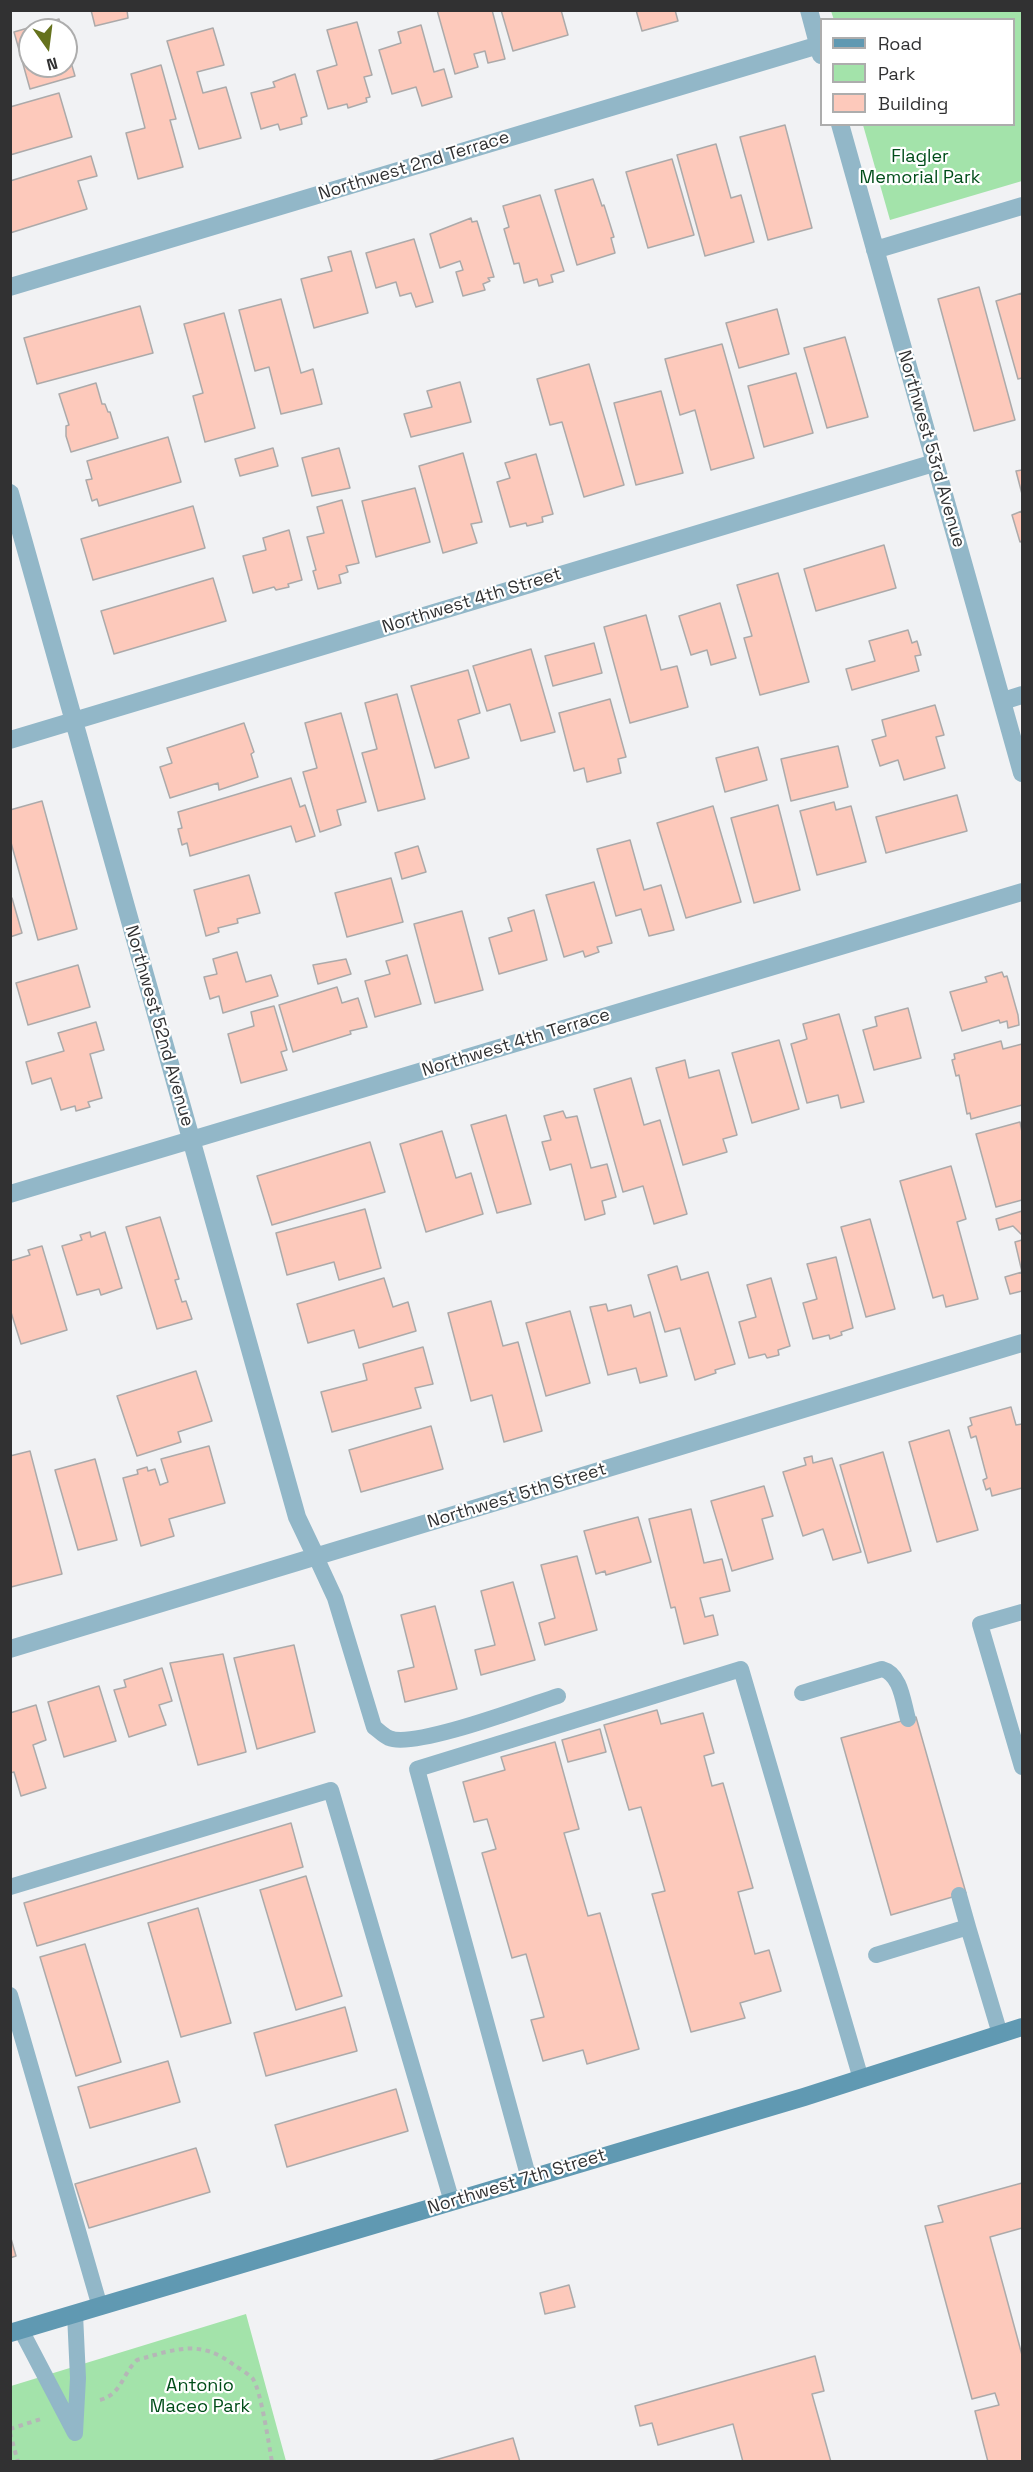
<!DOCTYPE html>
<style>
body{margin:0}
#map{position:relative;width:1033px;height:2472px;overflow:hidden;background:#f1f2f4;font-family:"Space Grotesk",sans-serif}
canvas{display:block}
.frame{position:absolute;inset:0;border:12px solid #313132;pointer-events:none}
.legend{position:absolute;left:820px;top:18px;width:195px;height:108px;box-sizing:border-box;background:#fff;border:2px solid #adadad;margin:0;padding:8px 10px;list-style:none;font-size:18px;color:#313132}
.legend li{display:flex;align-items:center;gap:12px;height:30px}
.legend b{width:30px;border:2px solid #adadad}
.north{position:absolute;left:18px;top:18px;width:60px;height:60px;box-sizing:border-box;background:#fff;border:2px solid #adadad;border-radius:50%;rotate:166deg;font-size:16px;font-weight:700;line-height:24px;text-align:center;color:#313132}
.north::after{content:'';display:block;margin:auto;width:21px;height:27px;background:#65721d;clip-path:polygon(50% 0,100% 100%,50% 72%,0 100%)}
</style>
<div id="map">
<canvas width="1033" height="2472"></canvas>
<div class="frame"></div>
<ul class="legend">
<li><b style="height:8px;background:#6099b2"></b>Road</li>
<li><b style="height:16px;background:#a3e3aa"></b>Park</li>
<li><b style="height:16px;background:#fdc9bb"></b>Building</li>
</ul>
<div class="north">N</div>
</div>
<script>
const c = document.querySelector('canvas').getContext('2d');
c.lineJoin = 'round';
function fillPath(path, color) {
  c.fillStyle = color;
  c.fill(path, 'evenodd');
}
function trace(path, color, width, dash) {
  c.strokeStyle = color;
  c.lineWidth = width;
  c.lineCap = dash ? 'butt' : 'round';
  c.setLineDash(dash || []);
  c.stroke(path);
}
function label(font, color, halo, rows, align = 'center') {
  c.font = font + ' "Space Grotesk",sans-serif';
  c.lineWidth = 4.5;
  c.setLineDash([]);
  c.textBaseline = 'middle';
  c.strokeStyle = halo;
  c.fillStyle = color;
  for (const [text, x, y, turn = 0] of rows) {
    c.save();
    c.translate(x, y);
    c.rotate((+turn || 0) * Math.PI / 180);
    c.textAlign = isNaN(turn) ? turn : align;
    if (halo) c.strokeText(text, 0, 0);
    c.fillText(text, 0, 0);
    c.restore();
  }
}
const green = new Path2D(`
 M831,11H1022V181L890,220L863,125L1014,124V20H834Z
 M246,2314L286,2461L11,2462V2386Z`);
const building = new Path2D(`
 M91,10H127L128,18L95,26Z
 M437,10H492L505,59L488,63L485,51L474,54L478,67L455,74Z
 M501,10H561L568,35L513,51Z
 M636,10H675L678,21L642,31Z
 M59,19L62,30H30V66H66V45L75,76L30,89L14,32Z
 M357,22L372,75L364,77L370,97L366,98L367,102L348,108L347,104L328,109L317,71L337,65L327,30Z
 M421,25L434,72L444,69L452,97L422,106L416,87L392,94L379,50L401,43L398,32Z
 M213,28L224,65L197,72L203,93L226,87L241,138L199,149L167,41Z
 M161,65L176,119L170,120L183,167L138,179L126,133L145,128L131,74Z
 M295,74L307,116L301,118L302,124L280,130L278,124L261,129L251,93L275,87L273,82Z
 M59,93L72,137L10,155V107Z
 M785,125L812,228L768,240L740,137Z
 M716,144L731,198L741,195L754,242L705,256L677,155Z
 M91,156L97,176L78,181L87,209L10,233V181Z
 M672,159L694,235L648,248L626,172Z
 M593,179L602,206L604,205L614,237L611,238L615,253L577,265L555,190Z
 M540,195L564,271L551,275L553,282L539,286L537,279L524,283L519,263L514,264L504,229L509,227L503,206Z
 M471,218L472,222L477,221L494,277L488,278L490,281L483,284L485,290L463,296L456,272L463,270L460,261L440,268L430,234Z
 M414,239L433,302L416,307L411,293L400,296L396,282L376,288L366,253Z
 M351,251L368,313L314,328L301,279L332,271L328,257Z
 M979,287L1015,420L974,431L938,299Z
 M1022,293V378L1018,379L996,301Z
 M281,299L301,373L313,369L322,404L281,414L269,367L255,371L239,310Z
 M140,306L153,353L37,384L24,338Z
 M777,309L789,354L739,368L726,323Z
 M224,313L255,428L205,442L193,396L203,393L184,324Z
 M845,337L868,417L827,428L804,348Z
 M722,344L754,458L711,470L695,410L680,415L665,359Z
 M589,364L624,485L584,497L562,422L550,425L537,379Z
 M796,373L813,433L764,447L748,386Z
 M460,382L471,422L411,437L404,414L432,407L427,391Z
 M96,383L102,404H105L108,412H110L118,438L71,452L66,436V426L69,425L59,394Z
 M661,391L683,473L636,485L614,403Z
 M168,437L181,482L99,506L97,499L92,501L86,480L92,479L87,461Z
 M273,448L278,466L240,476L235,459Z
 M339,448L350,488L312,496L302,458Z
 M463,453L482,522L471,524L477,543L443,553L419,466Z
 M536,454L553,514L542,517L543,522L527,526L526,523L510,527L497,482L510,478L505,463Z
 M1022,470V494L1016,471Z
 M415,488L430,542L376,557L362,501Z
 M342,500L359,563L346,566L348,572L339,575L341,583L318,589L313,571L316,570L307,537L324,533L317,507Z
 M193,506L205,548L93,580L81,539Z
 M1022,511V541L1020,542L1012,515Z
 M289,530L302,580L288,584L289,587L276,590L274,587L253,593L243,556L266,550L263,538Z
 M884,545L896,588L816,611L804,569Z
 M778,573L809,682L760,695L744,638L752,636L737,585Z
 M213,578L226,621L114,654L101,611Z
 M720,603L736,658L711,665L707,650L691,655L679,616Z
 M646,615L661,670L677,666L688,707L630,723L604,627Z
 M908,630L912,643L917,641L921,655L915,656L919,671L852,690L846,669L875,661L869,641Z
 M594,643L602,673L553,686L545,656Z
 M531,649L555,732L521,741L510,704L487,711L473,666Z
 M468,670L480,713L458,720L469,758L435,768L411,686Z
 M397,694L425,799L378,811L362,753L377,749L365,703Z
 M610,699L626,757L618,759L621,773L587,782L584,768L574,771L559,713Z
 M935,705L944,735L936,737L945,768L904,780L898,760L880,766L872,740L886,736L882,720Z
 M341,713L366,802L337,810L341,825L320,832L303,772L317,768L305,723Z
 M244,723L254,752L251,754L258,777L219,790L218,783L170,798L160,767L172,763L167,748Z
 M838,746L848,787L791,801L781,759Z
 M758,747L767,780L725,792L716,758Z
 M291,778L300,807L305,805L315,836L296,842L291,826L190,856L187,843L182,845L178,829L182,828L178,812Z
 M957,795L967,831L886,853L876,817Z
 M42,801L77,929L38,940L10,839V810Z
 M834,802L836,810L851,806L866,862L817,875L800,811Z
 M778,805L800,890L754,903L731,818Z
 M713,806L741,902L686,918L657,823Z
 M630,840L644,890L661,885L674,930L649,936L641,909L616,916L597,849Z
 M418,846L426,872L402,879L395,853Z
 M249,875L260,913L237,919L238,923L218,928L219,932L206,936L194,890Z
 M391,878L403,922L347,937L335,893Z
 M594,882L612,943L597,947L599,952L585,957L583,951L564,957L546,895Z
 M12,898L22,933L10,937V899Z
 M534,910L547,960L499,974L489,938L512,931L508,918Z
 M462,911L483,990L435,1003L414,924Z
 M237,952L246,982L271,975L278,996L223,1013L219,996L210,999L204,977L217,974L213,959Z
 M407,955L421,1004L375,1017L365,981L390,974L386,961Z
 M346,959L351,974L318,984L313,965Z
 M78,965L90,1007L28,1025L16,983Z
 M1002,972L1004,977L1007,976L1018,1015L1019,1025L1008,1028L1007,1021L1000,1023L999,1020L962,1031L950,992L987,982L985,977Z
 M337,987L342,1003L358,998L367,1027L350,1031L351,1034L293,1052L279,1005Z
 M274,1006L287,1050L281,1052L287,1070L241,1083L228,1034L254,1026L251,1012Z
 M908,1008L921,1058L874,1070L863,1030L877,1026L875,1017Z
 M839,1014L864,1102L841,1108L838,1095L807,1103L791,1044L807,1039L803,1024Z
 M96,1022L104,1050L90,1054L102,1098L88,1102L90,1107L76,1111L75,1106L61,1110L51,1078L32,1084L26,1062L64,1051L58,1033Z
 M779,1040L799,1109L752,1123L732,1053Z
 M1001,1041L1003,1049L1022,1044V1105L971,1119L970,1113L967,1114L959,1075L956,1076L952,1060L955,1059L954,1054Z
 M685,1060L689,1078L719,1070L737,1135L723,1139L727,1152L683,1165L656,1068Z
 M631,1078L644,1125L660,1120L687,1214L654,1224L643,1186L623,1192L594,1089Z
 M563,1111L566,1118L577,1116L591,1168L607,1164L616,1197L602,1201L605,1214L585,1220L571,1164L550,1170L542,1142L551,1140L544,1116Z
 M506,1115L531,1204L497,1213L471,1125Z
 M1020,1122L1022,1132V1200L996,1207L976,1134Z
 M442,1131L456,1178L471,1173L483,1214L426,1232L400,1144Z
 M370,1142L385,1192L272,1225L257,1176Z
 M951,1166L966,1219L957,1222L978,1299L946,1307L943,1295L933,1298L900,1181Z
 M365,1209L381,1268L339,1280L334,1262L287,1275L276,1233Z
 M1022,1211V1235L1013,1226L999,1230L996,1219Z
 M160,1217L179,1279L175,1280L182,1302L186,1301L192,1319L157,1329L126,1227Z
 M870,1219L895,1309L866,1317L841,1227Z
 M90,1232L91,1237L105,1232L122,1288L101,1295L99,1289L77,1295L62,1246L82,1240L80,1235Z
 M1022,1240V1291L1010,1294L1005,1277L1022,1272L1015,1242Z
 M42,1246L67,1330L21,1344L10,1309V1261L30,1255L28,1250Z
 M836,1257L853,1328L841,1332L842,1335L830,1339L829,1335L813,1339L803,1303L817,1299L807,1264Z
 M677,1266L681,1280L708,1272L735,1364L715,1370L716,1373L695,1380L680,1328L665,1332L648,1275Z
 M384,1278L393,1307L408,1302L416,1331L359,1348L354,1330L308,1343L297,1304Z
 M771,1278L790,1346L778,1350L779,1355L767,1358L765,1354L749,1358L739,1322L756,1317L747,1285Z
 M491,1301L503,1346L518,1342L542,1431L504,1442L492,1395L471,1401L448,1313Z
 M606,1304L608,1311L631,1305L634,1317L650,1312L667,1376L640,1383L636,1368L608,1375L590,1307Z
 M570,1311L590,1383L546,1396L526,1323Z
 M423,1347L433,1384L415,1388L421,1408L332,1432L321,1392L367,1380L363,1364Z
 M196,1371L212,1421L178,1432L181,1442L137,1456L117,1396Z
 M1011,1407L1016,1425L1022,1424V1488L992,1496L990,1488L986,1490L983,1480L987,1478L976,1436L971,1438L968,1427L972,1425L970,1418Z
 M431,1426L443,1469L361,1492L349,1450Z
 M949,1430L978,1530L937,1542L909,1442Z
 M209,1446L225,1503L169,1519L174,1536L141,1546L123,1478L138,1474L137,1470L147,1467L148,1471L155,1469L160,1485L168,1482L161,1459Z
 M30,1451L62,1574L11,1587L10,1456Z
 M883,1452L911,1551L868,1563L840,1465Z
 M812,1456L813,1463L832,1458L861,1552L833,1560L823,1529L803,1536L783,1472L806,1465L804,1458Z
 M95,1459L117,1540L78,1550L55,1470Z
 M764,1486L773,1516L762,1519L773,1559L732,1571L711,1501Z
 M691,1509L704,1563L722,1559L730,1591L700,1598L705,1617L713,1615L718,1635L684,1644L675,1607L671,1608L649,1519Z
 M638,1517L651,1562L606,1575L605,1571L596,1574L584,1531Z
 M577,1556L597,1630L545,1645L539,1623L555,1618L541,1565Z
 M513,1582L535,1660L481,1675L475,1650L495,1645L481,1591Z
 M435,1606L457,1689L405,1702L398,1671L414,1667L401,1615Z
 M294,1645L315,1732L257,1749L234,1658Z
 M223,1654L246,1752L198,1765L170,1663Z
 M162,1668L172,1701L159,1705L166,1725L129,1737L114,1690L126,1687L124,1680Z
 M99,1686L116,1741L64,1757L48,1702Z
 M36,1705L46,1740L33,1745L46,1788L21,1796L14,1772L10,1773V1713Z
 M657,1710L661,1724L703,1713L714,1753L704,1756L712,1786L723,1783L753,1888L738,1892L755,1954L769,1950L781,1991L740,2003L745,2018L691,2032L652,1894L665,1891L641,1807L629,1810L604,1725Z
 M916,1717L966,1893L891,1915L841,1738Z
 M600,1729L606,1752L568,1762L562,1740Z
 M555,1742L579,1829L564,1833L588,1916L600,1913L639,2049L587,2064L583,2050L543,2061L531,2020L544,2017L526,1954L512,1958L482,1853L496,1849L487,1819L474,1822L463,1782L505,1770L501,1757Z
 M291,1823L303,1867L37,1946L24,1903Z
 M306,1876L342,1996L296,2010L260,1890Z
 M198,1908L231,2023L181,2037L148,1923Z
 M85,1944L121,2062L76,2076L40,1957Z
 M345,2007L357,2051L266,2076L254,2033Z
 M168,2061L180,2102L90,2128L78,2087Z
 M396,2089L408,2131L287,2167L275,2125Z
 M196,2148L210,2192L89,2228L75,2184Z
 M1022,2183V2228L990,2237L1022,2355V2462H988L975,2411L999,2405L995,2393L972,2399L925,2226L943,2222L938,2206Z
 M10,2235L16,2256L10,2258Z
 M569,2285L575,2307L545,2314L540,2293Z
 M815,2356L824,2391L812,2394L831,2462H743L733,2424L658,2445L652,2423L640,2426L635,2406Z
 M513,2438L520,2462H428Z`);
const path = new Path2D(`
 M100,2400C122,2394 122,2374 137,2360C176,2349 200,2339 234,2365C240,2369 249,2374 253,2379C261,2391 269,2445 272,2462
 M10,2429L44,2418
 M10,2433L18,2462`);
const service = new Path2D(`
 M316,1557L335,1598L374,1727C378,1730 384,1736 389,1738C414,1749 527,1706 558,1696
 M1022,1612L980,1624L1022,1767
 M802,1693L882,1669C901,1674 903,1702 908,1719
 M10,1887L331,1790L452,2202
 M959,1895L968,1927
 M876,1955L968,1927L1000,2034
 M10,1995L100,2307
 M529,2179L417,1769L741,1669L861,2079
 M21,2330L75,2433L78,2378L75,2314`);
const minor = new Path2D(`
 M809,10L821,55
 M840,124L1022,773
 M875,250L1022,206
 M10,287L819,45
 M10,493L297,1517L316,1557
 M1003,701L1022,695
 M10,740L934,463
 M10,1194L1022,892
 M10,1649L1022,1343`);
const secondary = new Path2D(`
 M10,2333L804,2097L1022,2027`);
const parkNames = [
 ["Flagler",920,157],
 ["Memorial Park",920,178],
 ["Antonio",200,2386],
 ["Maceo Park",200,2407]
];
const streetNames = [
 ["Northwest 2nd Terrace",414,166,-17],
 ["Northwest 53rd Avenue",931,449,74],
 ["Northwest 4th Street",472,601,-17],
 ["Northwest 52nd Avenue",159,1026,74],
 ["Northwest 4th Terrace",516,1043,-17],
 ["Northwest 5th Street",517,1496,-17],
 ["Northwest 7th Street",517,2182,-17]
];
fillPath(green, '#a3e3aa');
fillPath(building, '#fdc9bb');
trace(building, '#acaaaa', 1.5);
trace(path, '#b5b6b7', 4, [4.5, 4.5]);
trace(service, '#92b7c8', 16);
trace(minor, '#92b7c8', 18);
trace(secondary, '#6099b2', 18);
label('18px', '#004d19', '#fff', parkNames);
label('18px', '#313132', '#fff', streetNames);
</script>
